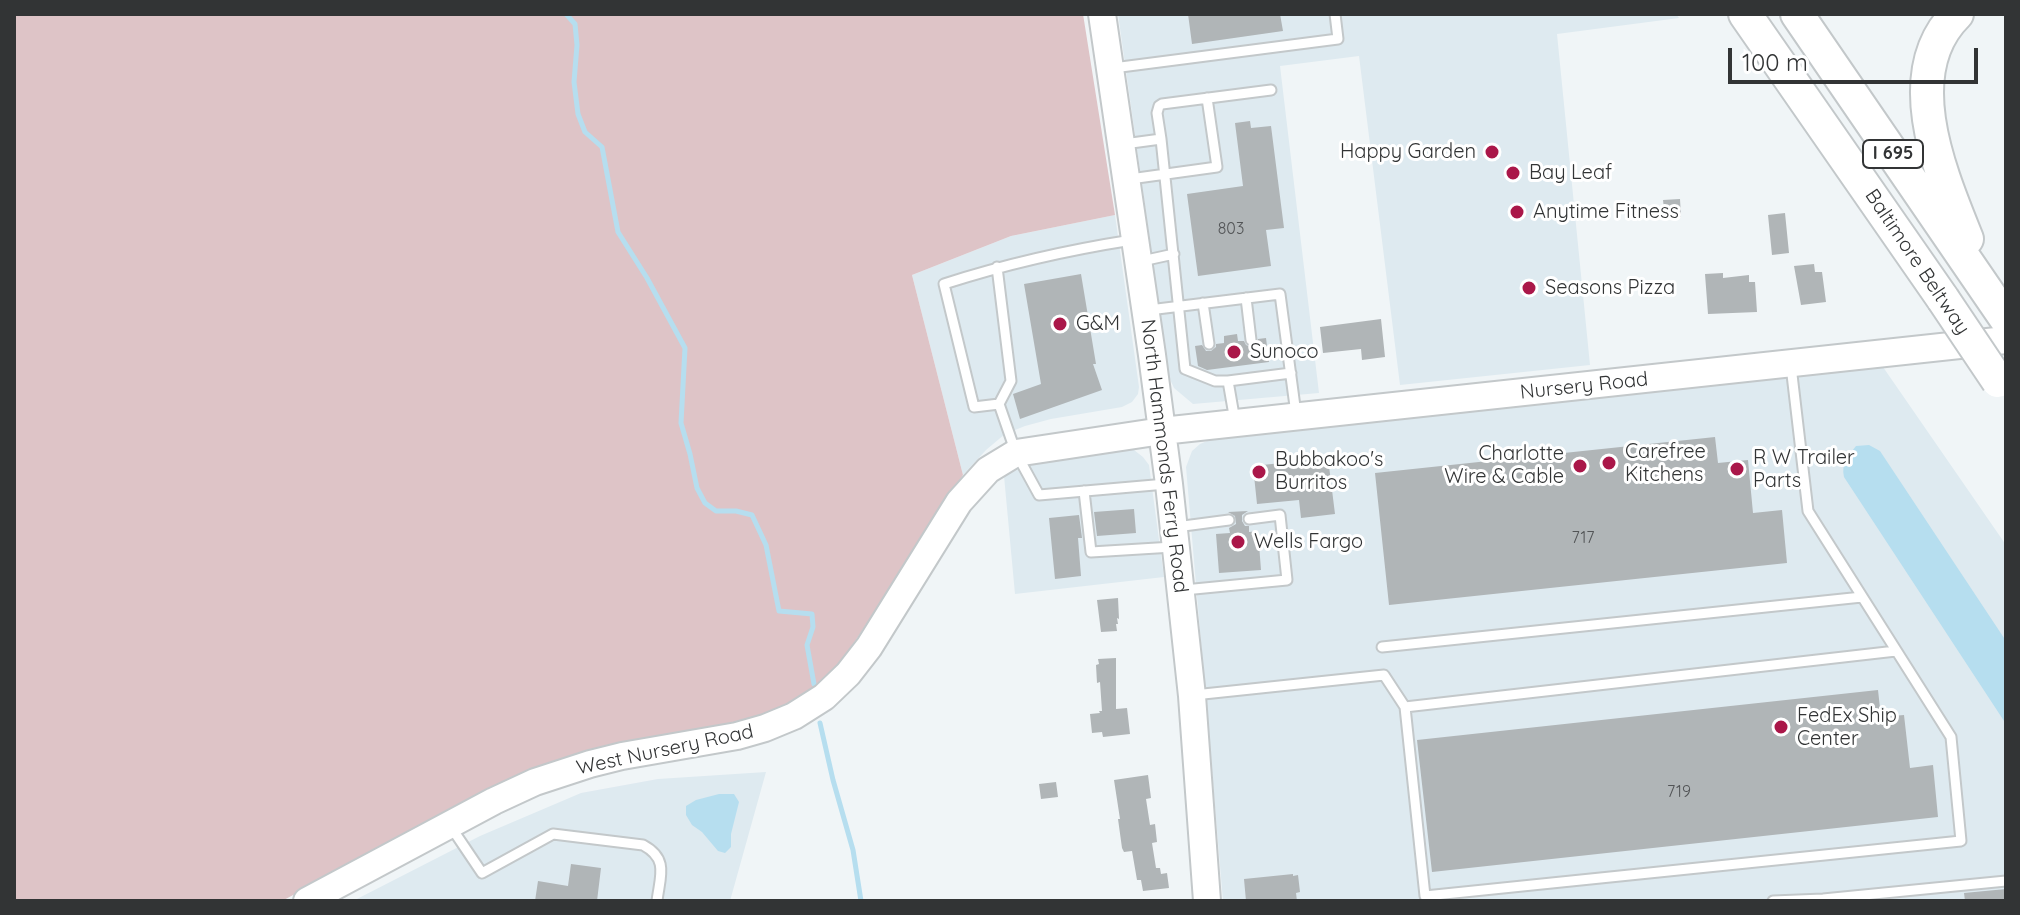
<!DOCTYPE html>
<style>
body{margin:0}
#map{position:relative;width:2020px;height:915px;overflow:hidden;background:#f0f5f7;font-family:Quicksand,sans-serif}
canvas{display:block}
.frame{position:absolute;inset:0;border:16px solid #323435;pointer-events:none}
.scale{position:absolute;left:1728px;top:48px;width:250px;height:36px;box-sizing:border-box;border:4px solid #323435;border-top:0;padding-left:10px;font-size:24px;line-height:28px;white-space:nowrap;color:#323435;-webkit-text-stroke:6px #fff;paint-order:stroke}
</style>
<div id="map">
<canvas width="2020" height="915"></canvas>
<div class="frame"></div>
<div class="scale">100 m</div>
</div>
<script>
const c = document.querySelector('canvas').getContext('2d');
c.lineJoin = 'round';
function fillPath(path, color) {
  c.fillStyle = color;
  c.fill(path, 'evenodd');
}
function trace(path, color, width, dash) {
  c.strokeStyle = color;
  c.lineWidth = width;
  c.lineCap = dash ? 'butt' : 'round';
  c.setLineDash(dash || []);
  c.stroke(path);
}
function label(font, color, halo, rows, align = 'center') {
  c.font = font + ' Quicksand,sans-serif';
  c.lineWidth = 6;
  c.setLineDash([]);
  c.textBaseline = 'middle';
  c.strokeStyle = halo;
  c.fillStyle = color;
  for (const [text, x, y, turn = 0] of rows) {
    c.save();
    c.translate(x, y);
    c.rotate((+turn || 0) * Math.PI / 180);
    c.textAlign = isNaN(turn) ? turn : align;
    if (halo) c.strokeText(text, 0, 0);
    c.fillText(text, 0, 0);
    c.restore();
  }
}
const built = new Path2D(`
 M1118,14H1676L1679,18L1557,34L1590,365L1400,385L1359,56L1280,66L1319,393L1193,404L1174,388L1169,377Z
 M1115,215L1139,387L1138,394L1132,402L1122,407L1051,419L1025,426L1005,434L986,450L963,475L912,275L1011,236Z
 M1883,367L2006,545V901H1223L1186,467L1192,451L1200,444L1212,439L1342,424Z
 M1124,447L1134,450L1143,457L1149,465L1164,577L1015,594L1004,476L1043,458Z
 M766,772L730,901H353L480,836L581,793L658,779Z`);
const green = new Path2D(`
 M14,14H1083L1115,215L1011,236L912,275L963,475L839,666L819,686L789,705L761,716L736,724L586,751L527,771L488,790L282,901H14Z`);
const water = new Path2D(`
 M1869,445L1880,451L2006,641V724L1844,477C1841,464 1848,456 1856,446Z
 M719,794H734L739,802L731,834V847L725,853L718,851L702,832L692,825L686,815V806L696,800Z`);
const stream = new Path2D(`
 M566,14L575,24L577,45L574,82L578,114L585,132L602,147L618,232L647,278L685,348L681,423L690,454L697,488L705,503L716,511H736L752,515L766,545L779,611L812,614L813,627L807,645L814,684
 M820,723L833,780L853,850L861,901`);
const building = new Path2D(`
 M1188,14H1280L1283,31L1192,44Z
 M1250,121L1251,128L1271,126L1284,228L1266,230L1271,266L1198,276L1187,194L1243,186L1235,123Z
 M1680,199L1681,217L1665,218L1663,200Z
 M1785,213L1789,253L1772,255L1768,215Z
 M1814,264L1815,272H1822L1826,302L1801,305L1794,266Z
 M1723,273V278L1749,275V282H1755L1757,312L1708,314L1705,274Z
 M1081,274L1096,364H1093L1102,390L1020,419L1013,394L1041,384L1024,284Z
 M1381,319L1385,357L1362,360L1361,349L1323,353L1320,327Z
 M1237,334L1238,341H1244L1246,345L1251,347L1256,345L1258,339L1266,338L1269,362L1207,370L1198,366L1195,346L1202,345L1206,351H1211L1216,347V344L1224,343V336Z
 M1715,437L1718,463L1748,460L1753,513L1782,510L1787,563L1389,605L1375,473Z
 M1328,458L1335,514L1301,518L1299,500L1257,504L1253,466Z
 M1134,509L1136,533L1097,536L1094,512Z
 M1248,511L1242,515V521L1245,526H1249V532L1258,531L1261,570L1219,573L1216,534L1230,533L1229,528L1236,524L1235,516L1228,512Z
 M1079,515L1082,538H1078L1081,576L1055,579L1049,518Z
 M1118,598L1119,619L1117,618L1118,624H1116L1117,631L1101,632L1097,600Z
 M1116,658V709L1127,708L1130,734L1103,737L1102,732L1092,733L1090,714L1100,713L1099,711H1102L1100,682L1097,683L1096,665L1099,664L1098,659Z
 M1878,690L1881,717L1904,715L1910,768L1933,765L1938,817L1432,872L1417,740Z
 M1148,775L1151,798L1146,799L1150,825L1155,824L1157,842L1152,843L1156,868H1160L1161,874L1167,873L1169,888L1143,891L1141,880H1137L1132,851L1124,852L1122,848L1118,819H1120L1114,780Z
 M1056,782L1058,797L1041,799L1039,784Z
 M571,864L601,868L597,901H535L538,881L568,886Z
 M1293,874V876L1298,875L1300,892L1296,893L1297,901H1246L1244,879Z
 M2006,889V901H1965L1964,893Z`);
const lane = new Path2D(`
 M1113,68L1338,39L1335,14
 M1161,139L1185,369L1215,381H1228L1291,373
 M1124,144L1161,139L1157,113L1159,106L1162,104L1271,90
 M1130,179L1217,167L1207,98
 M1132,240C1068,250 1006,264 944,284L974,407L999,404L1016,453L1039,495L1166,484
 M1142,261L1174,254
 M997,267L1011,381L999,404
 M1246,298L1251,340
 M1203,303L1209,344
 M1149,310L1280,294L1296,414
 M1228,381L1235,421
 M1084,491L1091,552L1173,547
 M1176,527L1229,520
 M1184,590L1287,580L1280,515L1249,519
 M1382,647L1862,597
 M1194,695L1384,675L1405,707L1425,896L1961,841L1951,737L1808,511L1791,366
 M1405,707L1896,651
 M451,827L482,873L553,834L643,845C669,859 660,876 657,901
 M1773,901L1823,899L2006,881`);
const secondary = new Path2D(`
 M1102,14L1152,355L1169,484L1192,696L1207,901
 M307,901L494,801L535,782L590,764L622,756L737,736L765,728L794,716L824,697L848,674L869,647L959,502L988,470L1016,453L1162,431L2006,340`);
const highway = new Path2D(`
 M1745,14L1943,299
 M1797,14L2006,319
 M1957,14C1897,73 1941,174 1967,239`);
const highwayBridge = new Path2D(`
 M1943,299L1998,381`);
const markers = [
 [1492,152,8,"#aa1749"],
 [1513,173,8,"#aa1749"],
 [1517,212,8,"#aa1749"],
 [1529,288,8,"#aa1749"],
 [1060,324,8,"#aa1749"],
 [1234,352,8,"#aa1749"],
 [1609,463,8,"#aa1749"],
 [1580,466,8,"#aa1749"],
 [1737,469,8,"#aa1749"],
 [1259,472,8,"#aa1749"],
 [1238,542,8,"#aa1749"],
 [1781,727,8,"#aa1749"]
];
const numberNames = [
 ["803",1231,229],
 ["717",1583,538],
 ["719",1679,792]
];
const shields = [
 [1893,154,60]
];
const shieldNames = [
 ["I 695",1893,154]
];
const poiNames = [
 ["Happy Garden",1476,152,"right"],
 ["Bay Leaf",1529,173],
 ["Anytime Fitness",1533,212],
 ["Seasons Pizza",1545,288],
 ["G&M",1076,324],
 ["Sunoco",1250,352],
 ["Carefree",1625,452],
 ["Kitchens",1625,475],
 ["Charlotte",1564,454,"right"],
 ["Wire & Cable",1564,477,"right"],
 ["R W Trailer",1753,458],
 ["Parts",1753,481],
 ["Bubbakoo's",1275,460],
 ["Burritos",1275,483],
 ["Wells Fargo",1254,542],
 ["FedEx Ship",1797,716],
 ["Center",1797,739]
];
const streetNames = [
 ["Baltimore Beltway",1917,262,56],
 ["Nursery Road",1584,386,-6],
 ["North Hammonds Ferry Road",1164,456,83],
 ["West Nursery Road",665,750,-12]
];
fillPath(built, '#deeaf0');
fillPath(green, '#dec4c7');
fillPath(water, '#b6deef');
trace(stream, '#b6deef', 5);
fillPath(building, '#b0b5b7');
trace(lane, '#c3c8ca', 13);
trace(secondary, '#c3c8ca', 30);
trace(highway, '#c3c8ca', 36);
trace(lane, '#fff', 9);
trace(secondary, '#fff', 26);
trace(highway, '#fff', 32);
trace(highwayBridge, '#c3c8ca', 36, []);
trace(highwayBridge, '#fff', 32);
for (const [x, y, r, color] of markers) {
  const dot = new Path2D();
  dot.arc(x, y, r, 0, 2 * Math.PI);
  c.fillStyle = color;
  c.fill(dot);
  trace(dot, '#fff', 3);
}
label('16px', '#525456', null, numberNames);
for (const [x, y, w] of shields) {
  const box = new Path2D();
  box.roundRect(x - w / 2, y - 14, w, 28, 6);
  c.fillStyle = '#fff';
  c.fill(box);
  trace(box, '#323435', 2);
}
label('bold 18px', '#323435', null, shieldNames);
label('20px', '#323435', '#fff', poiNames, 'left');
label('20px', '#323435', '#fff', streetNames);
</script>
